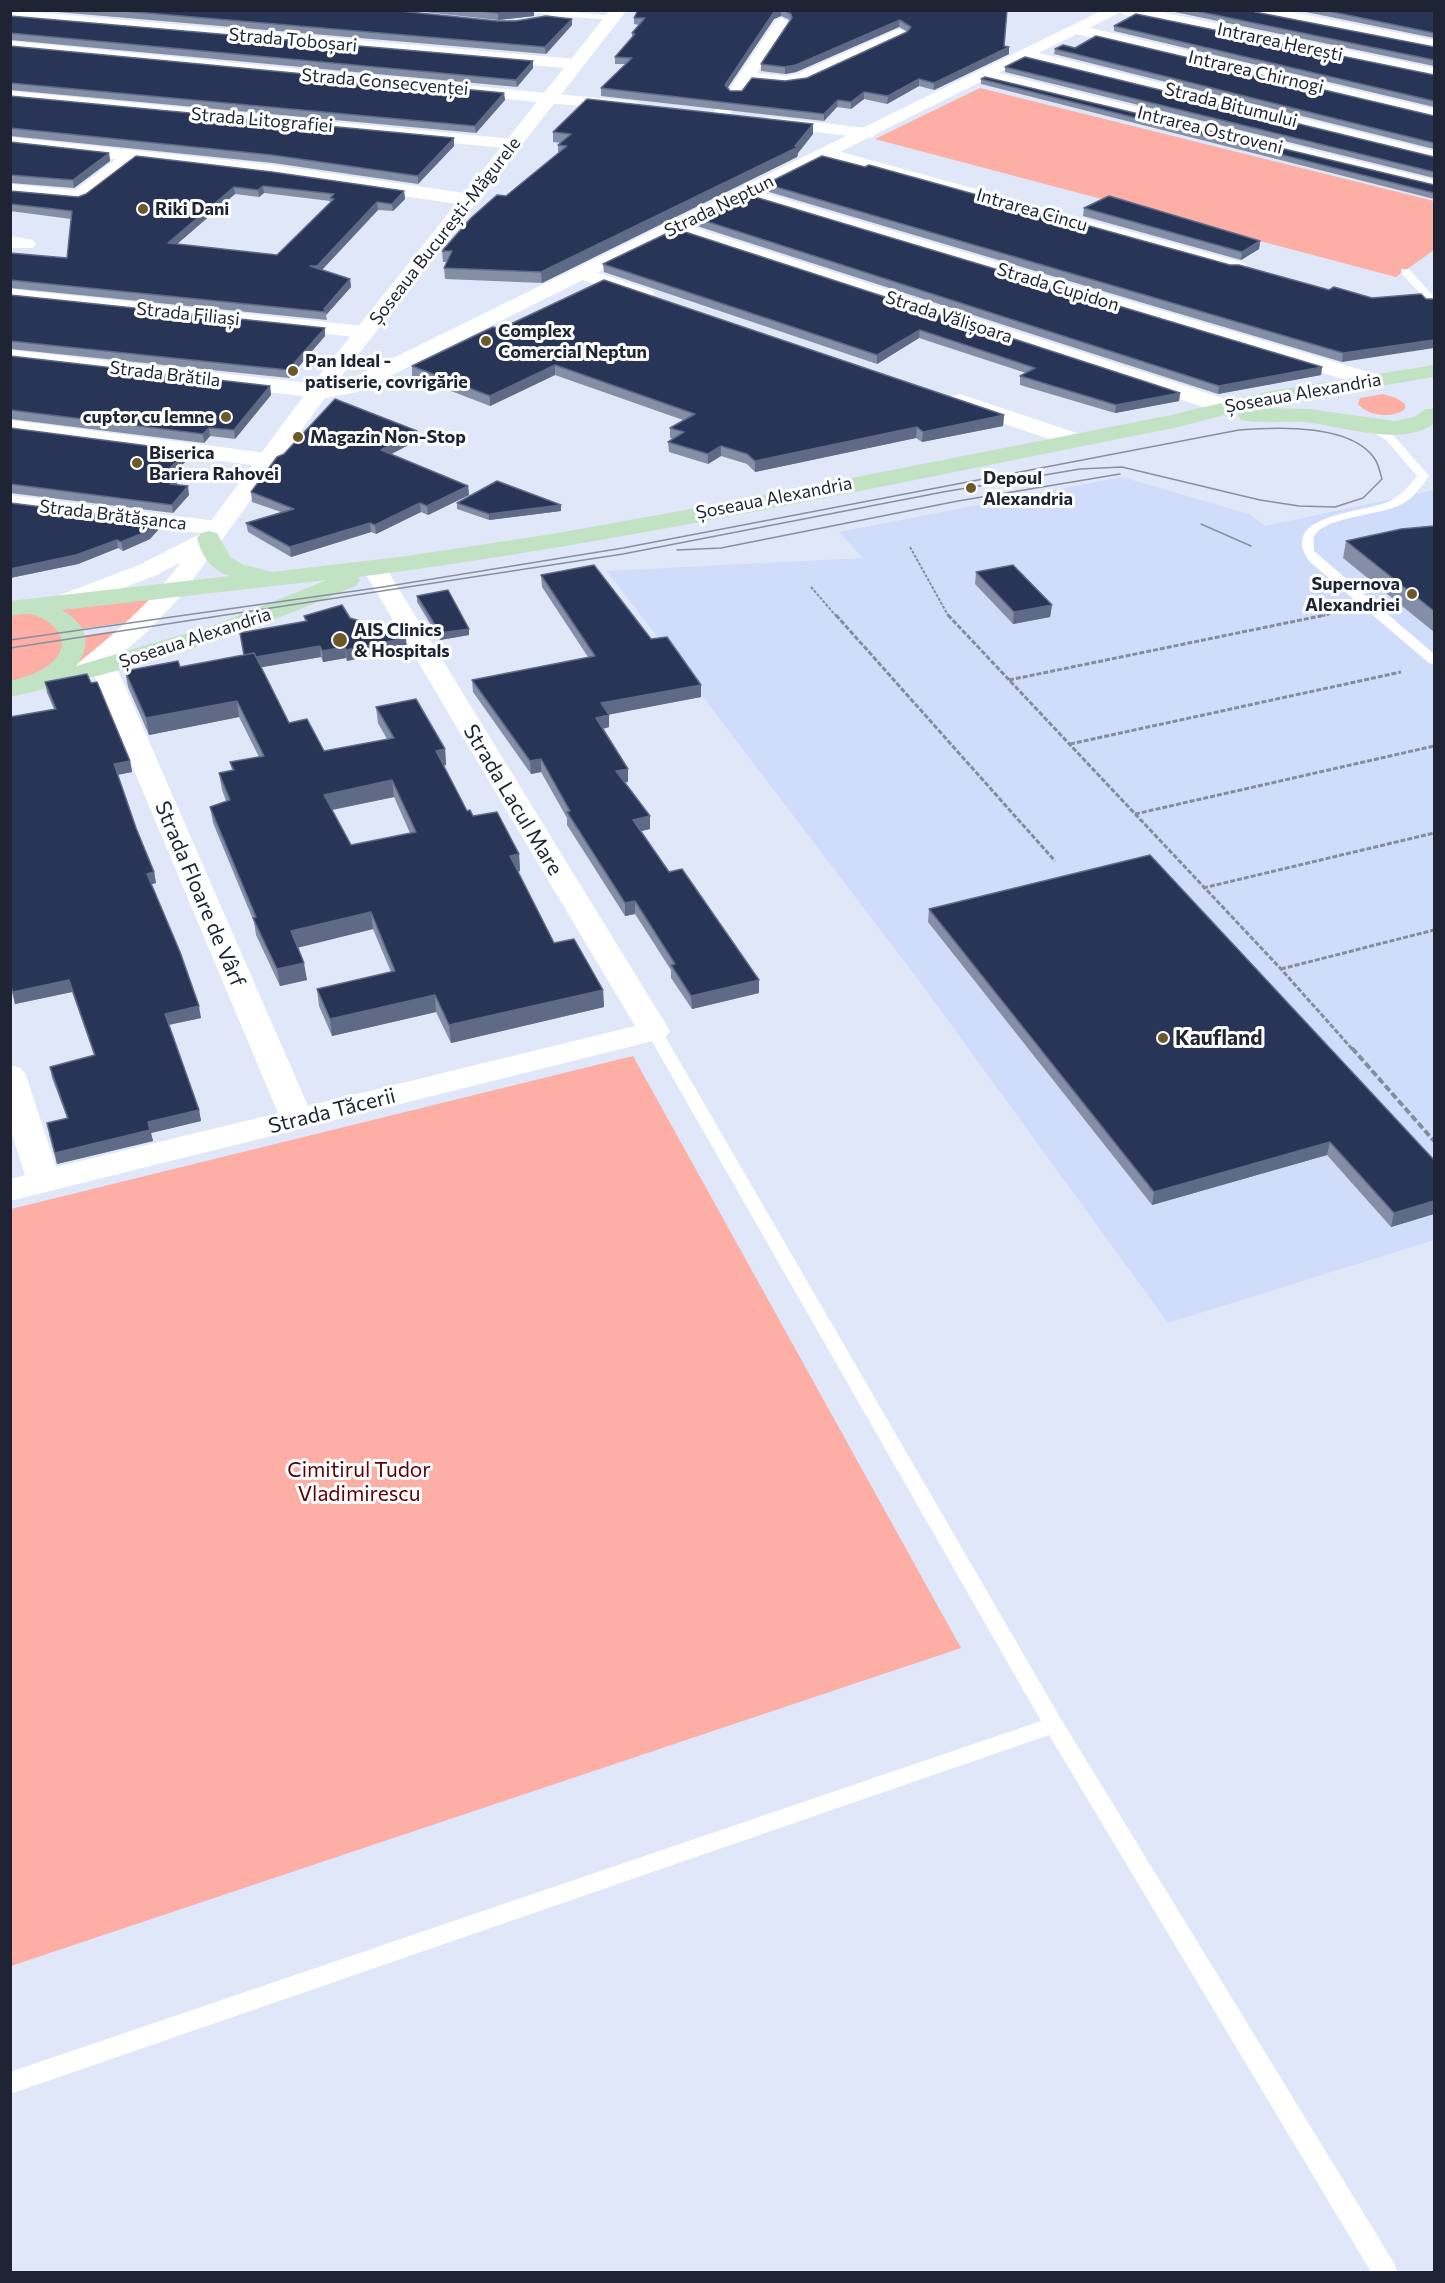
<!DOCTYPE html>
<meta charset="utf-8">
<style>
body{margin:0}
#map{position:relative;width:1445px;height:2283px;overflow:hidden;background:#e0e7f8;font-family:Commissioner,sans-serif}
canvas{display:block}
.frame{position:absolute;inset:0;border:12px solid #1e2434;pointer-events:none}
</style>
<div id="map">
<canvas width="1445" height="2283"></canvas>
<div class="frame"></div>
</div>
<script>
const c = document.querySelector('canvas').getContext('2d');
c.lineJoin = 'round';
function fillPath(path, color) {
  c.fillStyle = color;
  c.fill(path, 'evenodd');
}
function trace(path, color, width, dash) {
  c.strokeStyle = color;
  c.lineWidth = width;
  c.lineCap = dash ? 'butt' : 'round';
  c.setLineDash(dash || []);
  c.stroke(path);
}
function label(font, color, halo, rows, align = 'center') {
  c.font = font + ' Commissioner,sans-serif';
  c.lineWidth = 6;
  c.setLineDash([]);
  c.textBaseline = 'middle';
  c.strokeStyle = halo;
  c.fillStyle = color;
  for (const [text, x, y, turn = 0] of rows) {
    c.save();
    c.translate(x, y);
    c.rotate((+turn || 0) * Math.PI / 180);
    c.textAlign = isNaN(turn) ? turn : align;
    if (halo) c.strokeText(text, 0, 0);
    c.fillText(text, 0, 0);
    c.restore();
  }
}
const built = new Path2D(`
 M1122,477L1249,514L1265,526L1434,490V1240L1168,1323L920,982L607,571L863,558L839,532Z`);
const green = new Path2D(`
 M980,88L1434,201V250L1396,277L875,139Z
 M1383,394L1396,398L1405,404V409C1392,419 1368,416 1358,404L1360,398Z
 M172,591L145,620L72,630L75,637L138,627L103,658L11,689L10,609Z
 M633,1056L961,1648L11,1966V1209Z`);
const pathFar2 = new Path2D(`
 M910,547L949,617
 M811,587L837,617
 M1318,617L1331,614`);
const pathFar1 = new Path2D(`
 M836,615L1055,861
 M948,615L1281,969L1353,1050
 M1009,680L1325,615
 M1070,744L1401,672
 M1135,814L1434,746
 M1203,888L1434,833
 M1281,969L1434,930`);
const path = new Path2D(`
 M1352,1048L1434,1141`);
const lane = new Path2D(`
 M516,10H554L613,16L617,18L613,20L571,17L532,23L528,21L529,19L553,15Z
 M1401,269H1409L1434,297V305L1430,304L1401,273Z
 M1368,422L1394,436L1429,476C1420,488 1413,499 1400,505C1381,515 1322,517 1314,537C1313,540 1314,547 1314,551L1434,654V664L1429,663L1310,562C1275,514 1365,513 1390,501C1402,495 1409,486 1417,476L1386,440L1364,427V423Z
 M654,1026L662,1031L1061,1719L1394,2263L1397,2272H1371L1049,1735L10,2094V2072L1041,1721L646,1031Z`);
const street = new Path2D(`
 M10,10L576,59L584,64L576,69L10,20Z
 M1117,10H1151L1434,68V78L1125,15Z
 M1247,10H1282L1434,40V50L1255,15Z
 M782,18L790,23L757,73L785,76L797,74L894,31L900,29L908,34L906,37L807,83L785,86L751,83L726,120H714L711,116L776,20Z
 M1078,25L1434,109V119L1072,33L1070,30Z
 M10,41L630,101L636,102L639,106L636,110L630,111L10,51Z
 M1027,50L1434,151V161L1021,59L1019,55L1021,51Z
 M986,70L1434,180V190L980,79L978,75L980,71Z
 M10,91L514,139L520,140L523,144L520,148L514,149L10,101Z
 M770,117L867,128L873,129L876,133L873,137L867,138L764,126L761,122L764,118Z
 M10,137L273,165L471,194L478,196L480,200L478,204L471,206L273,177L136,161L86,200L79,202L10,196V184L75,190L116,159L10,147Z
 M827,148L1244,263L1247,267L1244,271H1230L821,157L818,153L821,149Z
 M744,187L1379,375L1382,380L1379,385L1371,386L1363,385L737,197L735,193L737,189Z
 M674,221L1232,401L1235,406L1232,411L1224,413L1216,411L667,231L664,227L667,223Z
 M10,236L33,240L36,244L33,248H10Z
 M581,267L651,290L654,294L651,298L644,300L574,277L571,273L574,269Z
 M10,289L365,326L372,328L375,332L372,336L365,338L10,301Z
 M10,350L319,384L327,386L330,391L327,396L319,398L10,362Z
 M960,394L1083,435L1086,440L1083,445L1075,447L1067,445L952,406L949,401L952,396Z
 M1434,407V421L1426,420L1423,414L1426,409Z
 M10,420L267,453L275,455L278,460L275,465L267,467L10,434Z
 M10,495L216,521L224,523L228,528L224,533L216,535L10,509Z
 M374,561L383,563L386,568L670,1031L665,1038L10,1201V1179L25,1175L10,1128V1065L21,1068L26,1075L56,1167L278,1113L91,668L95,663L104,660L113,663L117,668L308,1106L635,1026L362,568L365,563Z`);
const secondary = new Path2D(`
 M610,10H627L336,383L344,382L1103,10H1125L358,392L325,398L181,596L147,632L91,679L82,681L73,679L69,673L73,667C113,635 150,604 181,562L157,575L73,607L64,609L55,607L52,602L55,597L139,565L202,533L311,386Z`);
const primary = new Path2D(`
 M1434,365V377L1249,408L1309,409L1394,421L1414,417L1426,409L1434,408V424C1397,448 1342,425 1302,422C1282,421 1260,424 1241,420L1238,415L1241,410L1248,409L1174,428C903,481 632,542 358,577L360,580L357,585C245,635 130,671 10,697V681C27,677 55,668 61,649C66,632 45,616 29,614C24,613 16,616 10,616V601L230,576C211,570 202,557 197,538L201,533L209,531L217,533L230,557L244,565L272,572L407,556L552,534L730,502L1171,415L1271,391ZM327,580L215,625L76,666C94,643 86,624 62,610Z`);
const tram = new Path2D(`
 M1201,524L1251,546
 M677,550L721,548L958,501L1120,474
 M10,640L383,587L623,548L1239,430C1276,427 1354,423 1376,461C1379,466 1380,473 1382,479L1363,498L1335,507L1299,506L1260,500L1122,467L1080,469L943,492L623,554L10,648`);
const wall = new Path2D(`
 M34,10H390L497,21L572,19V25L546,54Z
 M405,10H534V16L498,20Z
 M638,10H1007L1004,46L1009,54L934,90L919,86L887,104L864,99L851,109L837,107L824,121L601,96V88L626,64H615V57L632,37V33L639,25L634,24V18ZM781,16L790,20L761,64V71L785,74L796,72L899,27L908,32L807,78L785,81L742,91H730L727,88L774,19Z
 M1165,10H1253L1255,12L1434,47V66Z
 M1296,10H1434V38Z
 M10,16L533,61V68L517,87L10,40Z
 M1114,26L1434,75V107L1114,31Z
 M10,46L504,93L505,100L476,133L10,90Z
 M1055,49L1434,116V149L1054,54Z
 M1005,67L1434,157V178L1005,72Z
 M981,79L1434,185V199L981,84Z
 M10,96L454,146L418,184L273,163L10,136Z
 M813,124V134L798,153L797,157L542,283L445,279L444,268L447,262H443L442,251L506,196L558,154V145L561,143L553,142V132Z
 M10,142L109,153L110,161L74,188L10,183Z
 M136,156L404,191L405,199L393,211L378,210L322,270L350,279L351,287L326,315L327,320L10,288V253L67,258L71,219L10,211V191L78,197L86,194ZM264,193L330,201V202L277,255L177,244L235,194L259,197Z
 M766,184L1230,265L1322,288L1372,298L1342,362L766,191Z
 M1084,208L1260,241L1259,249L1241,260L1083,216Z
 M696,218L1322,367L1321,375L1218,394L697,226Z
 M676,229L1180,393L1179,401L1115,413L1020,385V376L1026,373L919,338L877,364L604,272L603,264Z
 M10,295L325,328V336L289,378L10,349Z
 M500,329L1004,415L1003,426L922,442L916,438L755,472L747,464L721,456L708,464L669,452L668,442L673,439L670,438V428L683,420L555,375L490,406L412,376V366Z
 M10,356L270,386L271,395L235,439L210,436L204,443L10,419Z
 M10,428L188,459L170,477L176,478L177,485L189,495L173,513L10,493Z
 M418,440L391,454L468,486L469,495L428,515L421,512L376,534L371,532L291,557L248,532L246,523L281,512L252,502L251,492Z
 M10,503L157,521L158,530L150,539L123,551L118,548L78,564L10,578Z
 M457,503L561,505V511L489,520L457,509Z
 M1434,526V632L1343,558L1346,541Z
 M976,572L1052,605L1050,617L1013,624L975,584Z
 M541,575L651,639L701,685V697L609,714V727L603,729L628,769V782H625L650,816V829L641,831L669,872L759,980V993L692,1009L671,978V970L635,914L625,916L567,825V818L541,772L531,774L473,692L472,680L588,657L542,587Z
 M417,596L469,629V635L440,640L417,602Z
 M304,616L350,618L407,648L347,661L346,658L323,662L321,657L261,667L289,723L324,751L387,739L378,723L376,707L445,749L446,765L443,766L467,811L519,854L520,871L518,872L554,943L603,990L604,1007L451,1043L436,1012L332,1036L319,1006L317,989L391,972L373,929L298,947L307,980L280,986L256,935L254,922L213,823L210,807L226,801L222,790L219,773L232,770L230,762L259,757L239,717L149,735L128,687L125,671L180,667L244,655L305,622ZM394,797L410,833L351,845L332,810Z
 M45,682L130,761L132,772L118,775L136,828L154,872L156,883L151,884L201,1018L169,1025L199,1110L201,1121L151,1133L153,1141L57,1164L49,1135L67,1118L52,1078L50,1067L94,1055L72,992L15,1004L10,986L54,709L47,693Z
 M929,909L1434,1160V1214L1391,1227L1327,1155L1152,1205L928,922Z`);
const shadedWall = new Path2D(`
 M523,10H534V16L498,20V13Z
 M778,10H781V16L774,19L725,92V85L774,12Z
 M572,19V25L546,54L545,47Z
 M900,20L899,27L796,72L785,74V67Z
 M1009,47V54L934,90V83Z
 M533,61V68L517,87L516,80Z
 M919,79V86L887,104L888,96Z
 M864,92V99L851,109V102Z
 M504,93L505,100L476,133L475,126Z
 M838,100L837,107L824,121V114Z
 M813,124V134L798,153L797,157L542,283L541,272L795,146Z
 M454,138V146L418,184V176Z
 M109,153L110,161L74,188L73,180Z
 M263,186L264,193L259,197L258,190Z
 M234,187L235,194L169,251L168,243Z
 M404,191L405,199L393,211L392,204Z
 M377,202L378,210L318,274L317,266Z
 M1260,241L1259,249L1241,260L1242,252Z
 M350,279L351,287L326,315V312L324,309Z
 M325,328V336L289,378L288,370Z
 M920,330L919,338L877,364V355Z
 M1434,340V348L1342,362L1343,353Z
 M555,365V375L490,406V396Z
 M1322,367L1321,375L1218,394L1219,386Z
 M270,386L271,395L235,439L234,430Z
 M1180,393L1179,401L1115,413L1116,405Z
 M1004,415L1003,426L922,442L923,432Z
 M917,427L916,438L755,472V461Z
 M209,428L210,436L204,443L203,434Z
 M417,431L418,440L382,459L381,450Z
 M721,446V456L708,464V454Z
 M187,451L188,459L163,485L162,476Z
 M176,478L177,487L170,484Z
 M188,486L189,495L173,513L172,505Z
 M468,486L469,495L428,515L427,506Z
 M420,503L421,512L376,534L375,525Z
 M561,505V511L489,520V514Z
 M157,521L158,530L150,539L123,551L121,542Z
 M370,523L371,532L291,557L290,547Z
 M117,540L118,548L78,564L10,578V569Z
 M1052,605L1050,617L1013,624L1014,612Z
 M469,629V635L440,640V633Z
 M406,638L407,648L347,661L346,650Z
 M320,646L321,657L246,670L245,659Z
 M345,647L346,658L323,662L322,651Z
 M701,685V697L602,716L601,703Z
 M237,701L239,717L149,735L146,718Z
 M609,715V727L597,730L596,718Z
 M445,749L446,765L437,767L436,751Z
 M541,759V772L531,774L530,761Z
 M130,761L132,772L116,775L114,764Z
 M628,769V782L617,784L616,771Z
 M392,780L394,797L326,811L324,795Z
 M650,816V829L633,833V820Z
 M519,854L520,871L511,873L510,856Z
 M154,872L156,883L149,885L147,874Z
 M635,901V914L625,916V903Z
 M371,912L373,929L293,949L291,931Z
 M304,963L307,980L280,986L277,969Z
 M69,980L72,992L15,1004L13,992Z
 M759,980V993L692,1009L691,996Z
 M603,990L604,1007L451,1043L449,1025Z
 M435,995L436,1012L332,1036L330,1019Z
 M199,1006L201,1018L167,1025L165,1014Z
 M199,1110L201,1121L151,1133L153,1141L57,1164L55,1153L148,1122Z
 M1330,1142L1327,1155L1152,1205L1154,1192Z
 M1434,1201V1214L1391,1227L1394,1213Z`);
const building = new Path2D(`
 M112,10H390L497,21H516L546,16L572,19L545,47Z
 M473,10H523L498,13Z
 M638,10H778L774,12L725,85L730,91H742L752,78L785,81L807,78L907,32L911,27L900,20L796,65L785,67L761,64L792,18L791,14L784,10H1007L1004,46L1009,47L934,83L919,79L888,96L864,92L851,102L838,100L824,114L601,88L632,58L615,57L635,34L632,33L645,18H634Z
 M1191,10H1253L1255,12L1434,47V60Z
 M1323,10H1434V33Z
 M1136,14L1434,75V101L1114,26Z
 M10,16L533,61L516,80L10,33Z
 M1096,36L1434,116V143L1055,49L1063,45L1075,48Z
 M10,46L504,93L475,126L10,83Z
 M1025,57L1434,157V172L1005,67Z
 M985,77L1434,185V193L981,79Z
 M10,96L454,138L418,176L272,155L10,128Z
 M587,99L813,124L795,146L798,147L541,272L444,268L452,251H442L471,218L497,195L506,196L567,146L558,145L571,134L553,132Z
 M10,142L109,153L73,180L10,175Z
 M136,156L272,172L404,191L392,204L377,202L317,266H310L350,279L324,309L326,312L10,280V253L67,258L72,211L10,204V191L78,197L86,194ZM263,186L334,194L330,198L334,199L277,255L168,243L234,187L258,190Z
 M822,156L865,167L869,165L1230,265H1239L1322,288L1329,290L1334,287L1372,298L1421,294L1426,299H1434V340L1343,353L766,184Z
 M745,194L1322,367L1219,386L696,218Z
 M1109,196L1260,241L1242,252L1084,208Z
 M676,229L1180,393L1116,405L1020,376L1035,368L920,330L877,355L603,264Z
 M604,280L1004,415L923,432L917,427L755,461L747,454L721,446L708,454L668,442L684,432L670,428L695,414L555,365L490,396L412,366L493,327L500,329Z
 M10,295L325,328L288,370L10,341Z
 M10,356L270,386L234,430L209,428L203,434L10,410Z
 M335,399L417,431L381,450L468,486L427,506L420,503L375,525L370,523L290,547L246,523L294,509L251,492L277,457L284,454Z
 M10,428L187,451L162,476L176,478L170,484L188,486L172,505L10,484Z
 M497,481L561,505L489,514L457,503Z
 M10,503L157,521L148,531L121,542L117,540L76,555L10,569Z
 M1434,526V611L1346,541L1401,529Z
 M594,565L651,639L667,637L701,685L601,703L609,715L596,718L628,769L616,771L650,816L633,820L669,872L682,869L759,980L691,996L671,965L675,964L635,901L625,903L567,812L570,811L541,759L530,761L472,680L595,656L541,575Z
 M1013,565L1052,605L1014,612L976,572Z
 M448,590L469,629L440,633L417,596Z
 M342,605L350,618L405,635L406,638L346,650L345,647L322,651L320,646L256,657L254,653L244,655L240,633L307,621L304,616Z
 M254,653L289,723L307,719L324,751L394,738L376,707L416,699L445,749L436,751L467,811L470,810L473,816L497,812L519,854L510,856L554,943L574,939L603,990L449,1025L435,995L330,1019L317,989L395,971L371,912L291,931L304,963L277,969L253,918L256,917L210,807L230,800L219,773L234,770L230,762L264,756L237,701L146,718L125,671L178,661L180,667ZM392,780L416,832L351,845L324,795Z
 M87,674L91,683L97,682L130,761L114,764L136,828L154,872L147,874L180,952L199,1006L165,1014L199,1110L148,1122L150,1130L55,1153L47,1123L68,1118L50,1067L95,1055L69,980L13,992L10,985V717L56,709L45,682Z
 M1150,855L1434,1160V1201L1394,1213L1330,1142L1154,1192L929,909Z`);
const markers = [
 [143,209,6,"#6d5928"],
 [486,341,6,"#6d5928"],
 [293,371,6,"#6d5928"],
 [226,417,6,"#6d5928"],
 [298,437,6,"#6d5928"],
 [137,463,6,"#6d5928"],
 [971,488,6,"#6d5928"],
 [1412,594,6,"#6d5928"],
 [340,640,8,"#6d5928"],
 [1163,1038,6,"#6d5928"]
];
const farStreetnames = [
 ["Strada Toboșari",293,40,5],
 ["Intrarea Herești",1280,42,12],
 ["Intrarea Chirnogi",1256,72,13],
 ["Strada Consecvenței",385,82,5],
 ["Strada Bitumului",1231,105,14],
 ["Strada Litografiei",262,120,5],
 ["Intrarea Ostroveni",1210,130,14],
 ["Strada Neptun",719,206,-26],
 ["Intrarea Cincu",1032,210,16],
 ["Șoseaua București-Măgurele",445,231,-52],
 ["Strada Cupidon",1058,287,17],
 ["Strada Filiași",188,314,6],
 ["Strada Vălișoara",949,317,18],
 ["Strada Brătila",165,374,7],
 ["Șoseaua Alexandria",1303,393,-10],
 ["Șoseaua Alexandria",774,498,-11],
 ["Strada Brătășanca",113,515,7],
 ["Șoseaua Alexandria",195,638,-18]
];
const farPoinames = [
 ["Riki Dani",155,209],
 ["Complex",498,331],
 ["Comercial Neptun",498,352],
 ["Pan Ideal -",305,361],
 ["patiserie, covrigărie",305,382],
 ["cuptor cu lemne",214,417,"right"],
 ["Magazin Non-Stop",310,437],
 ["Biserica",149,453],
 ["Bariera Rahovei",149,474],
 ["Depoul",983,478],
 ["Alexandria",983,499],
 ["Supernova",1400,584,"right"],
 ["Alexandriei",1400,605,"right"],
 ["AIS Clinics",354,630],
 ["& Hospitals",354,651]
];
const streetNames = [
 ["Strada Lacul Mare",513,800,59],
 ["Strada Floare de Vârf",200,894,67],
 ["Strada Tăcerii",332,1111,-14]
];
const poiNames = [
 ["Kaufland",1175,1038]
];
const parkNames = [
 ["Cimitirul Tudor",359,1470],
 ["Vladimirescu",359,1494]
];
fillPath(built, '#d0ddfa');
fillPath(green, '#fdaea5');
trace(pathFar2, '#858c9c', 2, [3, 1.5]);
trace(pathFar1, '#858c9c', 3, [5, 2]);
trace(path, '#858c9c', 4, [7, 3]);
fillPath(lane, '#fff');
fillPath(street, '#fff');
fillPath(secondary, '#fff');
fillPath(primary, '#c1e3c4');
trace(tram, '#898fa0', 1.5);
fillPath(wall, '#848ea7');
fillPath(shadedWall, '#5f6a87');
fillPath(building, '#283556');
trace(building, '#5f6a87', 1.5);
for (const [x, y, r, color] of markers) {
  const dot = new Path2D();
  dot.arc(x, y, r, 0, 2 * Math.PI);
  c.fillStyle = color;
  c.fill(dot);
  trace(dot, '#fff', 2);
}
label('18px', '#1e2434', '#fff', farStreetnames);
label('bold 18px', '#1e2434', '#fff', farPoinames, 'left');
label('21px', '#1e2434', '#fff', streetNames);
label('bold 21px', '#1e2434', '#fff', poiNames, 'left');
label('21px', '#5e0106', '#fff', parkNames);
</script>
